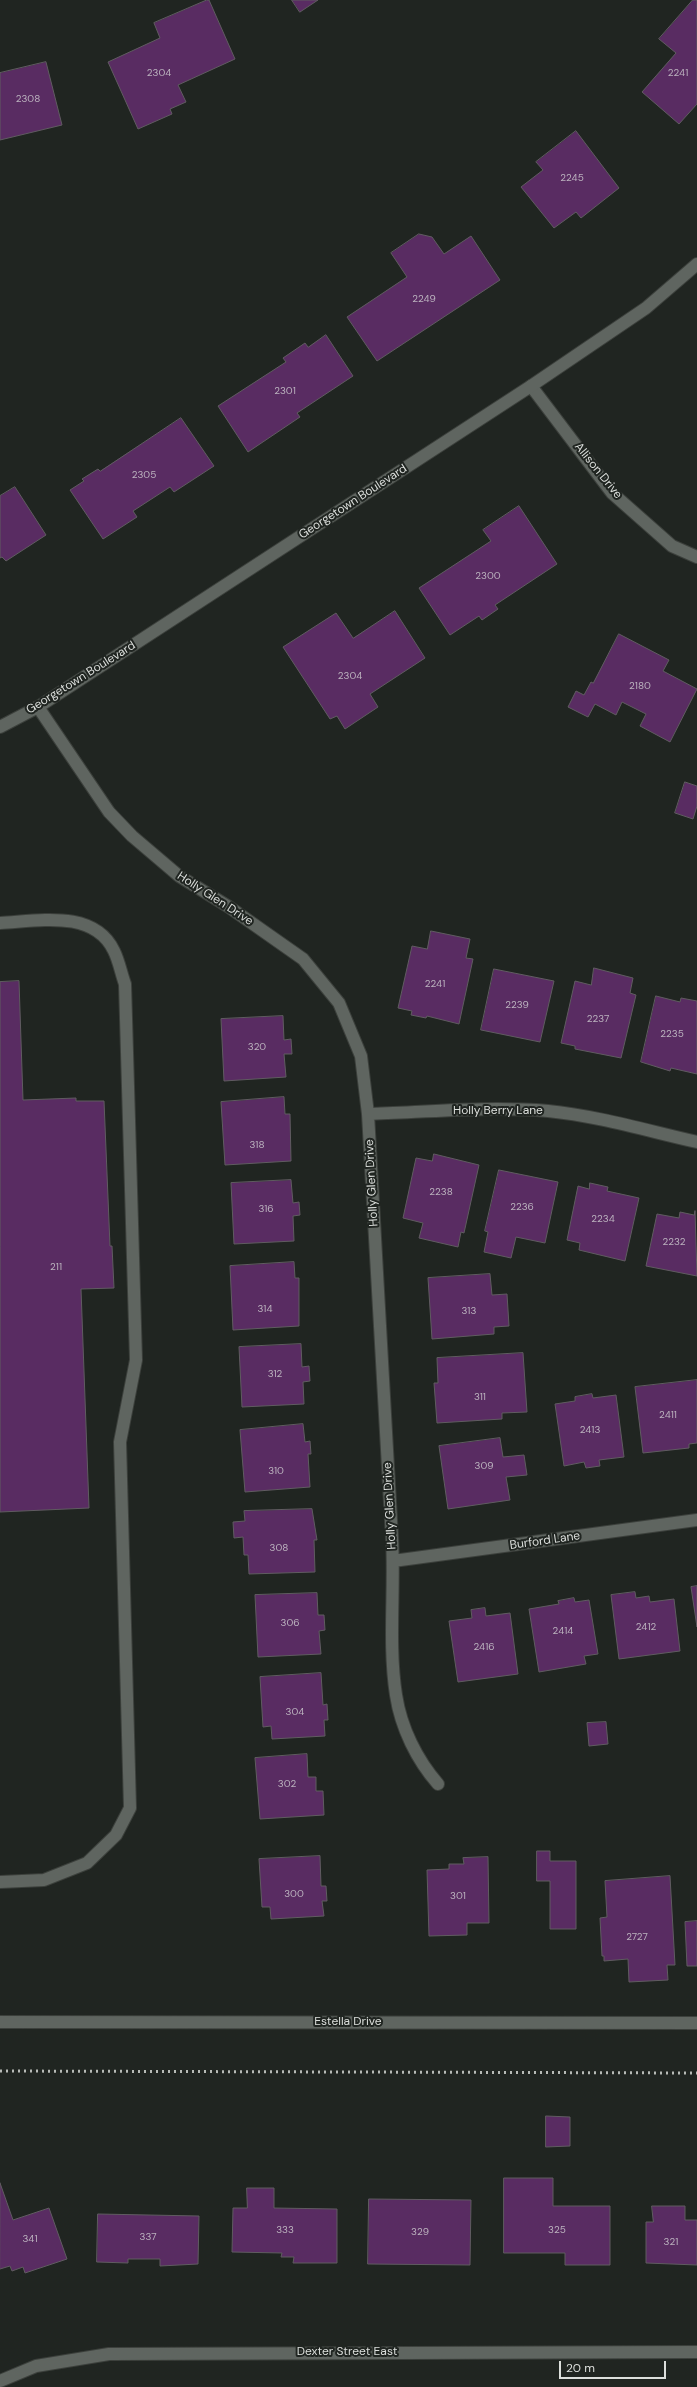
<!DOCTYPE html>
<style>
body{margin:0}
#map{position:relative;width:697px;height:2387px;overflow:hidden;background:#202521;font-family:"DM Sans",sans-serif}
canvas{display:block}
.scale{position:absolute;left:559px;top:2361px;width:107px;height:18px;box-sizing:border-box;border:2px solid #dcdfdc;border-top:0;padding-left:5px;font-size:12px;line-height:14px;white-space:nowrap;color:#dcdfdc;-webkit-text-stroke:3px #202521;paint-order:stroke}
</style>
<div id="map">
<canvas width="697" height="2387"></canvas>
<div class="scale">20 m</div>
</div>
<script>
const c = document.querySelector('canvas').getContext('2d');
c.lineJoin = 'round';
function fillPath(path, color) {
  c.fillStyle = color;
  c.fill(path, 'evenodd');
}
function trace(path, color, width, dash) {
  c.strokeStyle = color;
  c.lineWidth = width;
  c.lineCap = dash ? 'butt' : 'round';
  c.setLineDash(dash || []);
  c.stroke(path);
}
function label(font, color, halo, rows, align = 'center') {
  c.font = font + ' "DM Sans",sans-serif';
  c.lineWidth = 4;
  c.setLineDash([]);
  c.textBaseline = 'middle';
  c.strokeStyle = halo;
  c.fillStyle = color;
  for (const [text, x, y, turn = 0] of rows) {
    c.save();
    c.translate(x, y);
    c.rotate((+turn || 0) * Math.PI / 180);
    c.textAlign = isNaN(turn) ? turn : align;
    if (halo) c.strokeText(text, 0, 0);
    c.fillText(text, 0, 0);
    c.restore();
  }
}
const building = new Path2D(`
 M207,0H209L235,59L178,85L186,102L170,109L172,114L138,129L108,62L160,38L154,23Z
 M292,0H318L300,12Z
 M693,0H697V104L679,124L642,92L676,53L659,39Z
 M46,62L62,125L0,140V73Z
 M576,131L619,188L581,218L576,212L554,228L521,187L543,170L536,162Z
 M419,234L432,237L444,254L471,236L500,280L377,361L347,317L407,277L391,253Z
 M326,335L353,376L297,413L300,417L248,452L218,406L286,362L283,358L305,343L308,347Z
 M181,418L214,466L174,492L170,487L133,511L137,517L103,539L70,490L84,481L82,479L98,469L100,471Z
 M15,487L46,535L6,561L2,557L0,558V496Z
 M519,506L557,564L495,605L498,609L482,620L479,616L450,635L419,588L491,541L483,530Z
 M395,611L425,658L370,694L378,707L345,729L337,716L330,719L283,647L336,613L353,638Z
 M619,634L669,660L663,671L697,689L670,742L640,726L646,714L622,702L616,715L595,704L588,717L568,707L576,691L584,695L591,682L593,683Z
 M685,782L697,786V806L693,819L675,813Z
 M431,931L470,939L466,958L473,959L459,1024L427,1016L426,1018L411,1015L412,1011L398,1008L412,946L427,949Z
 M594,968L633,978L630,993L636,995L621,1058L575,1049V1046L561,1043L575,981L591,985Z
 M494,969L554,981L540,1042L481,1030Z
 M19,981L23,1100L76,1098V1101H104L110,1246H112L114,1288L81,1289L89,1508L0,1512V982Z
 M656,996L680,1002L681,998L697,1001V1074L671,1068L670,1071L641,1062Z
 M283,1016L284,1040L291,1039L292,1054H284L286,1077L224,1081L221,1019Z
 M284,1097L285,1114H290L291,1161L225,1165L221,1102Z
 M434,1154L479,1165L464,1233L461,1232L458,1247L419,1238L423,1223L403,1218L416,1158L432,1161Z
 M499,1170L558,1182L545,1243L516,1237L511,1258L484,1252L488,1232L485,1231Z
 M291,1180L293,1203L299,1202L300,1215L293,1216L294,1241L234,1244L231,1183Z
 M590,1183L608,1187L607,1191L639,1198L625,1261L579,1250L580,1243L567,1240L578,1186L589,1189Z
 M695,1211L697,1276L646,1266L657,1214L679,1218L680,1212L694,1215Z
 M294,1262L295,1278H299V1326L233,1330L230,1266Z
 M490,1274L492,1295L507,1294L509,1326L494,1327V1334L432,1339L428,1278Z
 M301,1344L302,1367L309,1366L310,1381L303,1382L304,1404L242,1407L239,1347Z
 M523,1353L527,1412L502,1413V1419L437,1423L434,1383H438L437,1358Z
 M697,1380V1443L689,1444V1448L643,1453L635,1387Z
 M592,1394L593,1398L616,1395L624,1457L599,1460L600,1466L586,1468L584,1462L564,1466L555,1404L575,1401V1397Z
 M303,1424L305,1442L310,1441L311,1454H308L310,1487L245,1492L240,1430Z
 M500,1438L503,1457L524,1455L527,1475L506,1477L510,1500L448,1509L439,1446Z
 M312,1509L317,1540H314L315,1572L249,1574L248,1555H244L243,1537L234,1538L233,1522L245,1521L244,1511Z
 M697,1586V1627L691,1587Z
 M635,1592L636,1598L649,1596L650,1602L674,1599L680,1651L619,1659L611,1595Z
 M317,1593L318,1615H324L325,1630L319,1631L321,1654L258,1657L255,1595Z
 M574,1598L575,1602L589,1600L598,1654L584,1656L586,1664L539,1672L529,1609L559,1604L558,1601Z
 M485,1608L486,1616L510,1613L518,1674L458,1682L449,1621L472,1618L471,1610Z
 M321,1673L323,1705L327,1704L328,1720H324L325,1736L272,1739L271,1726L263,1727L260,1677Z
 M606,1722L608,1744L589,1746L587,1723Z
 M307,1754L308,1777H316V1791H323L324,1815L260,1819L255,1758Z
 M537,1851H550V1861H576V1929H550V1881H537Z
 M320,1856L321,1886H326L327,1901H322L324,1916L271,1919L270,1907H262L259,1859Z
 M488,1857L489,1923H467V1935L429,1936L427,1870L449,1869V1864H464L463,1858Z
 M670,1876L675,1965H667L668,1980L629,1982L628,1959L604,1961V1956H602L600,1918L607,1917L605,1881Z
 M697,1921V1966H687L685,1922Z
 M546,2116L570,2117V2146L546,2147Z
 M504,2178H553V2206H610V2265H565V2253H504Z
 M0,2183L13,2220L49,2208L67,2259L25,2273L23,2267L12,2271L10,2266L0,2269Z
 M247,2188H274V2208L337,2209V2263H293L294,2257H281L282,2253L232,2252L233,2208H247Z
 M369,2199L471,2200L470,2265L368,2264Z
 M652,2206H685V2220H697V2265L646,2263V2222H653Z
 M98,2214L199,2216L198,2264L160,2266V2259H128V2263L97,2262Z`);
const lane = new Path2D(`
 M0,923C38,921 94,909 114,951C119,961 121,973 125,984L136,1360L120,1442L130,1808L116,1835L87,1863L44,1880L0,1882`);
const street = new Path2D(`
 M531,386L612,493L672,546L697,557
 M38,707L109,812L132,836L179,876L229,907L303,959L339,1003L361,1056L368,1114C376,1255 384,1397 392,1538C395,1590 388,1644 396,1695C401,1728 417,1760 438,1784
 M368,1114C427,1112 488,1106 548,1111C598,1116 648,1131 697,1142
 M393,1561L697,1520
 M0,2022L697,2023
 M0,2381L36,2366L109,2354L697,2352`);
const secondary = new Path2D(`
 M0,727L38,707L531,386L646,308L697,264`);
const rail = new Path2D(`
 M0,2071L697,2073`);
const numberNames = [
 ["2304",159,73],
 ["2241",678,73],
 ["2308",28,99],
 ["2245",572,178],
 ["2249",424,299],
 ["2301",285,391],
 ["2305",144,475],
 ["2300",488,576],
 ["2304",350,676],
 ["2180",640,686],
 ["2241",435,984],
 ["2239",517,1005],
 ["2237",598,1019],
 ["2235",672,1034],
 ["320",257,1047],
 ["318",257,1145],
 ["2238",441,1192],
 ["2236",522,1207],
 ["316",266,1209],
 ["2234",603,1219],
 ["2232",674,1242],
 ["211",56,1267],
 ["314",265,1309],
 ["313",469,1311],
 ["312",275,1374],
 ["311",480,1397],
 ["2411",668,1415],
 ["2413",590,1430],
 ["309",484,1466],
 ["310",276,1471],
 ["308",279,1548],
 ["306",290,1623],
 ["2412",646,1627],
 ["2414",563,1631],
 ["2416",484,1647],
 ["304",295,1712],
 ["302",287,1784],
 ["300",294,1894],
 ["301",458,1896],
 ["2727",637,1937],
 ["333",285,2230],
 ["325",557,2230],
 ["329",420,2232],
 ["337",148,2237],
 ["341",30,2239],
 ["321",671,2242]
];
const streetNames = [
 ["Allison Drive",598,471,51],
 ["Georgetown Boulevard",353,502,-33],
 ["Georgetown Boulevard",81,678,-32],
 ["Holly Glen Drive",215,899,33],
 ["Holly Berry Lane",498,1111],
 ["Holly Glen Drive",372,1183,-93],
 ["Holly Glen Drive",390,1506,-93],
 ["Burford Lane",545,1541,-8],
 ["Estella Drive",348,2022],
 ["Dexter Street East",347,2352]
];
fillPath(building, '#592c62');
trace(building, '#605c61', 1);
trace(lane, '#3c403c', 14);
trace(street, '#3c403c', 14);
trace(secondary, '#3c403c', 14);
trace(lane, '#5f6560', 12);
trace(street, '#5f6560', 12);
trace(secondary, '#5f6560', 12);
trace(rail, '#b7bbb7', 3, [2, 4]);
label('10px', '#bbb2be', null, numberNames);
label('12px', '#dcdfdc', '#202521', streetNames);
</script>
